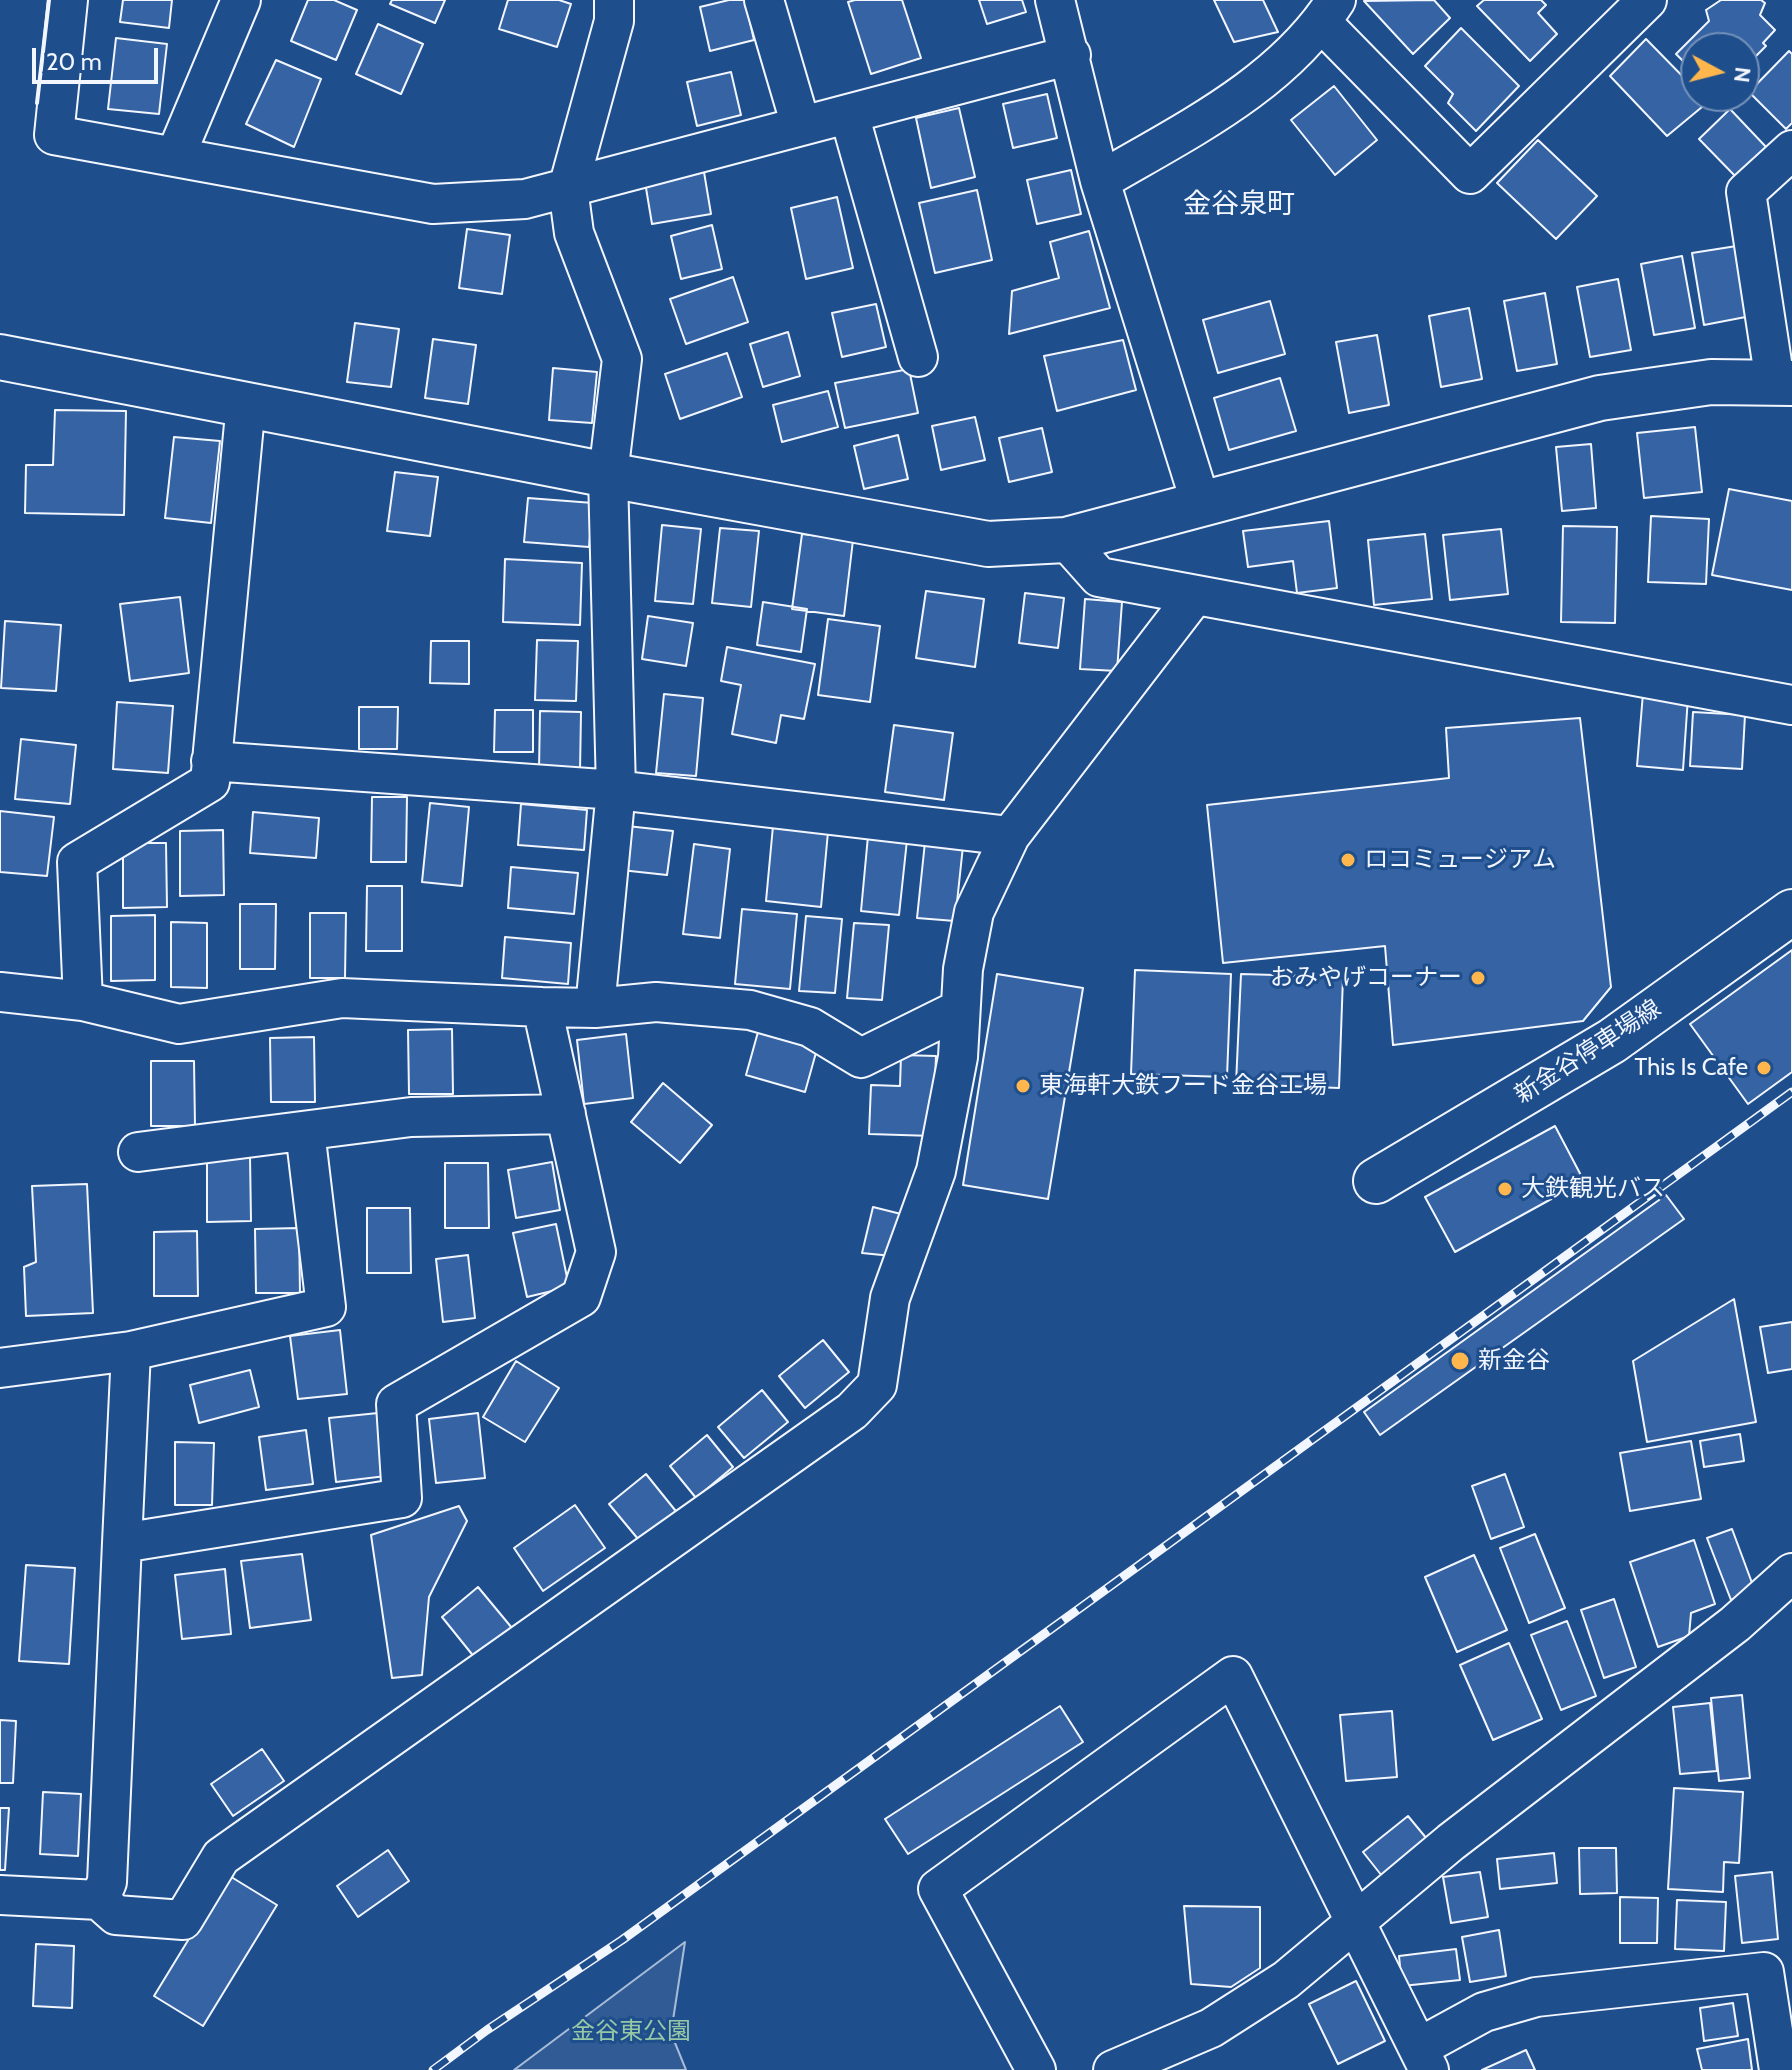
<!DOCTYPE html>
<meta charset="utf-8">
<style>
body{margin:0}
#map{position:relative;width:1792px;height:2070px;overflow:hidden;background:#1f4e8c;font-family:Cabin,sans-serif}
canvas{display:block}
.north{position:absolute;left:1680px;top:32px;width:80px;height:80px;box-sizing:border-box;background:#1f4e8c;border:2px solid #7391ba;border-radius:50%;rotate:97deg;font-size:22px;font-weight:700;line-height:32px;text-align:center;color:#f2f6ff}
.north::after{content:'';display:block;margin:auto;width:28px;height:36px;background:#ffb74d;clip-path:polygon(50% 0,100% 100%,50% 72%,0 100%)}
.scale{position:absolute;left:32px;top:48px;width:126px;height:36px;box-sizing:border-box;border:4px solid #f2f6ff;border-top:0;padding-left:10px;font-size:24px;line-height:28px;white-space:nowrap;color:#f2f6ff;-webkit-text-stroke:6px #1f4e8c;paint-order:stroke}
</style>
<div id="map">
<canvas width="1792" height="2070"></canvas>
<div class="north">N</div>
<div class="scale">20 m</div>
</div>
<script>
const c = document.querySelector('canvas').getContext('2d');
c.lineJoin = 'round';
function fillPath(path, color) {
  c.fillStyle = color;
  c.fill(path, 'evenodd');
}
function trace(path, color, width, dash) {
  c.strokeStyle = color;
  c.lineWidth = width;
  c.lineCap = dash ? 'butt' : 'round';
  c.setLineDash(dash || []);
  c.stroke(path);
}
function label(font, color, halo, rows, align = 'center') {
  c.font = font + ' Cabin,"Noto Sans JP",sans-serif';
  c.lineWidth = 6;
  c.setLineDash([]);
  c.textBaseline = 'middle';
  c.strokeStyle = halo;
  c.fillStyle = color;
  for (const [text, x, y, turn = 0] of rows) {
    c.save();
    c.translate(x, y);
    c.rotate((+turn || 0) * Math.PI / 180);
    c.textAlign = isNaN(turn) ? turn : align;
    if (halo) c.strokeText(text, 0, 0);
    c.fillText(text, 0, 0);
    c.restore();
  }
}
const green = new Path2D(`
 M685,1942L671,2033L686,2070H514Z`);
const building = new Path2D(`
 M123,0H172L169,28L120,22Z
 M308,0H334L357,10L336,60L291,41Z
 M392,0H445L435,23L390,4Z
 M508,0H559L571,4L557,47L499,29Z
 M729,0H745L754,40L710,51L700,7Z
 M855,0H902L921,58L871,74L848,2Z
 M979,0H1022L1026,12L987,24Z
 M1214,0H1263L1278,32L1234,42Z
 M1434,0L1450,18L1413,54L1364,1Z
 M1484,0H1541L1546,5L1538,13L1557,34L1530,61L1477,6Z
 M1721,0H1761L1765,3L1760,15L1775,30L1763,43L1766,46L1744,68V48H1696V74L1676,54L1709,21L1706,10Z
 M378,24L423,44L401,94L356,74Z
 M1461,28L1519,86L1476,131L1448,103L1453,94L1425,66Z
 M116,38L167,44L159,114L108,109Z
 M1646,39L1696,90V96L1708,102L1667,136L1610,76Z
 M1789,51L1792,54V123L1786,129L1749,92Z
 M276,60L321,79L294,147L246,124Z
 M731,72L741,115L697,126L687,82Z
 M1334,86L1377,140L1335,175L1291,120Z
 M1047,94L1057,138L1013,148L1003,104Z
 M959,108L975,177L931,188L916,118Z
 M1730,109L1767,148L1737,178L1699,139Z
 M1538,140L1597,196L1556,239L1497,183Z
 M1071,170L1081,214L1037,224L1027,180Z
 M704,172L711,214L652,224L645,182Z
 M977,190L992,260L935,273L919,203Z
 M837,197L853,268L806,279L791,208Z
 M712,225L722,269L681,279L671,236Z
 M467,229L510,235L502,294L459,288Z
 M1089,231L1110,308L1009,334L1012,291L1059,278L1050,242Z
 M1743,245L1756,315L1704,325L1692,253Z
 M1682,256L1695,328L1654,335L1641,264Z
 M733,277L748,322L686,344L670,299Z
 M1618,279L1631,350L1590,357L1577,287Z
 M1545,293L1557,364L1517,371L1504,301Z
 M1270,301L1285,354L1218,373L1203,320Z
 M876,304L886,347L842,357L832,313Z
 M1469,308L1482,379L1441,387L1429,316Z
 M355,323L399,329L391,387L347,382Z
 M788,332L800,376L763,387L750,344Z
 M1377,335L1389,405L1349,413L1336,342Z
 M433,339L476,345L468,404L425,398Z
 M1123,340L1136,390L1057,411L1044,356Z
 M727,353L742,397L680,419L665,374Z
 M553,368L597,372L592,423L549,420Z
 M909,369L918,413L845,428L835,383Z
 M1280,378L1296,431L1229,450L1214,398Z
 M828,391L838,427L782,442L773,405Z
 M55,410L126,411L124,515L25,513L26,465H53Z
 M975,417L985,460L941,470L932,426Z
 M1695,427L1702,492L1644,498L1637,433Z
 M1042,428L1052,472L1009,482L999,438Z
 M898,435L908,479L864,489L854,446Z
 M174,437L220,441L211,523L165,518Z
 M1591,444L1596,508L1562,511L1556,447Z
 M395,472L438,477L430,536L387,531Z
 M1729,489L1792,501V590L1712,575Z
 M528,498L593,503L589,547L524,542Z
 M1651,516L1709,519L1706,584L1648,582Z
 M1329,521L1337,588L1297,593L1293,561L1248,567L1243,531Z
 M662,525L701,529L693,604L655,601Z
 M1563,526L1617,527L1615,623L1561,622Z
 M720,528L759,531L751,607L712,603Z
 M1501,529L1508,594L1450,600L1443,535Z
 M802,534L853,540L844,616L792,609Z
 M1425,534L1432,599L1374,605L1368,540Z
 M505,559L582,563L580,625L503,622Z
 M926,591L984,599L975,667L916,658Z
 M1025,593L1064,598L1058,648L1019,643Z
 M180,597L189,673L130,681L120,604Z
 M1085,599L1122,602L1117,671L1080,669Z
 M763,602L807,609L801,652L757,645Z
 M648,616L693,623L686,666L642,659Z
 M828,619L880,626L870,702L818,695Z
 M5,621L61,625L56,691L1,688Z
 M537,640L578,641L576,701L535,700Z
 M431,641H469V684L430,683Z
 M727,647L815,664L804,719L781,715L776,743L732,734L741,685L721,681Z
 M1643,693L1688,697L1683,770L1637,766Z
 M664,694L703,698L696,776L656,773Z
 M117,702L173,706L168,773L113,769Z
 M359,707H398L397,749H359Z
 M495,710H533V752H494Z
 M540,711L581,712L580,771L539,770Z
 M1693,712L1745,715L1742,769L1690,766Z
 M1580,718L1611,987L1583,1021L1393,1045L1385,946L1223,963L1207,805L1449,778L1446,728Z
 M894,725L953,733L944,800L885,792Z
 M21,739L76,745L70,804L15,799Z
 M372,797H407L406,862H371Z
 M430,803L469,807L462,886L422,882Z
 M521,804L587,810L584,850L518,845Z
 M0,811L54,817L47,876L0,872Z
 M253,812L319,818L316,858L250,853Z
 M627,826L673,831L667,875L621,870Z
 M773,826L828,832L821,907L766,901Z
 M223,830L224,895L180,896V831Z
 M868,836L907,840L899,915L861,911Z
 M925,842L963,846L955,921L917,918Z
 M123,843H166L167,907L123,908Z
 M694,844L730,849L720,938L683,934Z
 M511,867L578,873L574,914L508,908Z
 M367,886H402V951H366Z
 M240,904H276L275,969H240Z
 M742,909L797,914L790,989L735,984Z
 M310,913H346L345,978H310Z
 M155,915V980L111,981V916Z
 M806,916L842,919L835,993L799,991Z
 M171,922L207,923V988L171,987Z
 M854,923L889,925L882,1000L847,998Z
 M505,937L571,943L568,984L502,978Z
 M1792,950V1072L1748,1104L1690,1024Z
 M1135,970L1231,974L1227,1077L1131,1074Z
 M997,974L1083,988L1048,1199L963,1185Z
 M1241,974L1343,977L1339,1088L1236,1084Z
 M452,1029L453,1094H409L408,1030Z
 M758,1032L817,1049L805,1092L746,1075Z
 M626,1034L633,1098L584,1104L577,1040Z
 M314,1037L315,1102H271L270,1038Z
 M901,1055L936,1056L933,1136L869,1134L871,1085L900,1086Z
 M151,1061H194L195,1126H151Z
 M663,1083L712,1125L680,1163L631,1122Z
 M1555,1126L1584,1181L1455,1252L1425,1197Z
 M207,1157H250L251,1221L207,1222Z
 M552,1162L560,1210L516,1218L508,1170Z
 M445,1163H488L489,1228H445Z
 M87,1184L93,1313L26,1316L24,1267L36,1262L32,1186Z
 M1666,1195L1684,1219L1380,1435L1364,1412Z
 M873,1207L905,1215L892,1256L862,1253Z
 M367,1208H410L411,1273H367Z
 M556,1224L569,1287L527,1297L513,1233Z
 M299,1228L300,1293H256L255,1229Z
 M197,1231L198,1296H154V1232Z
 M468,1255L475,1318L443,1322L436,1259Z
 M1734,1299L1756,1422L1647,1442L1633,1361Z
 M1792,1322V1369L1768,1373L1760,1327Z
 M340,1330L347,1394L298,1399L290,1336Z
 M823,1340L849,1372L805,1408L779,1376Z
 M516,1361L559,1388L525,1442L483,1417Z
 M250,1370L259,1407L199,1423L190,1385Z
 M762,1390L788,1422L744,1458L718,1427Z
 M378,1413L386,1476L336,1482L329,1418Z
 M478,1413L485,1478L436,1483L429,1419Z
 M306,1430L313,1484L266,1490L259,1437Z
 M1740,1434L1744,1461L1704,1467L1700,1441Z
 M707,1435L733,1467L696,1498L670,1466Z
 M1691,1441L1701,1499L1630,1511L1620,1453Z
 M175,1442L214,1443L212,1505H175Z
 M646,1474L679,1515L643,1545L609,1504Z
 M1505,1474L1524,1527L1491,1539L1472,1486Z
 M575,1505L605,1548L543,1591L514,1548Z
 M459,1506L467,1521L429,1597L422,1675L392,1678L371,1535Z
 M1732,1529L1755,1591L1731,1600L1707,1538Z
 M1535,1534L1565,1608L1529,1623L1500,1548Z
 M1694,1540L1715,1604L1691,1613L1689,1636L1658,1647L1630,1562Z
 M302,1554L311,1620L250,1628L241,1561Z
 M1474,1555L1507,1630L1457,1652L1425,1577Z
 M26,1565L75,1568L69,1664L19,1661Z
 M225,1569L231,1634L182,1639L175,1575Z
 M478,1587L512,1628L475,1658L442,1617Z
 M1614,1599L1636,1667L1604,1678L1581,1610Z
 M1567,1621L1596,1696L1561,1710L1531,1635Z
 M1509,1643L1542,1719L1493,1740L1460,1665Z
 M1742,1695L1750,1778L1719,1781L1711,1698Z
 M1710,1703L1717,1771L1680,1774L1673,1707Z
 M1060,1706L1083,1742L908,1854L885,1819Z
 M1392,1711L1397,1777L1346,1781L1340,1715Z
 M0,1720L16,1721L13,1783H0Z
 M262,1749L284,1781L233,1816L211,1784Z
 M1674,1788L1743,1792L1739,1863L1724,1862L1723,1892L1668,1889Z
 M43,1792L81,1794L78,1856L40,1854Z
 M0,1808H9L5,1870H0Z
 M1408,1816L1427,1839L1382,1876L1363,1852Z
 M1579,1848H1616L1617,1893L1580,1894Z
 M388,1850L409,1881L358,1917L337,1886Z
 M1554,1853L1557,1883L1500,1889L1497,1859Z
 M1480,1872L1488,1917L1451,1923L1443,1877Z
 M1772,1872L1778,1939L1742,1943L1735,1876Z
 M228,1875L277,1905L203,2026L154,1996Z
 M1620,1897L1658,1898L1657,1943H1620Z
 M1677,1900L1726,1902L1724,1951L1675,1949Z
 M1184,1906L1260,1907V1968L1231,1987L1191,1984Z
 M1499,1930L1506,1976L1470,1982L1462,1937Z
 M36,1944L74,1946L72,2008L33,2006Z
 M1456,1949L1460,1980L1402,1986L1399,1956Z
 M1356,1981L1385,2041L1338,2064L1309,2004Z
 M1733,2003L1738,2036L1704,2041L1700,2008Z
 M1748,2039L1752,2070H1702L1697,2049Z
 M1526,2050L1535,2070H1482Z`);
const street = new Path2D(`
 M68,0L54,135L433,204L525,199L1071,55
 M764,0L801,126
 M1055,0L1100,181L1201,504
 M1322,23L1470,174L1647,0
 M849,114L918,357
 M175,157L241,0
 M1100,181C1185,131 1282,85 1336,0
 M1775,382L1746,192L1792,150
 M1066,540L1099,577L1792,705
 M211,761L616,790L1010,836
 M0,992L83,1001L179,1024L342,998L542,1007L595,1008L656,1002L750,1010L810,1027L861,1058L960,1009
 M83,1001L77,862L210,782L246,403
 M595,1008L616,790L608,475L622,359L574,233L568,188L614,21V0
 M138,1152L411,1117L566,1114
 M131,1351L122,1543L402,1498L396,1404L581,1297L596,1252L542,1007
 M0,1368L131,1351L326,1307L305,1131
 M0,1895L99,1900L107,1882L122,1543
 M99,1900L116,1915L183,1920L221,1857L852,1411L877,1385L890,1298L936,1171L958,1057L963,969L974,912L1010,836L1195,595
 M1418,2048L1484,2012L1536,1997L1764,1972L1779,2070
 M1036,2070L938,1889L1233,1676L1429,2070
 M1113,2070L1211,2028L1286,1980L1451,1842L1735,1624L1792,1573`);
const secondary = new Path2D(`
 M0,357L608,475L988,544L1066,540L1600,398L1711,382L1792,383
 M1376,1181L1612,1041L1792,912`);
const rail = new Path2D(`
 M433,2070L487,2030L622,1940L1792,1092`);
const wall = new Path2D(`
 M37,103L49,0`);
const markers = [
 [1348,860,8,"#ffb74d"],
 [1478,978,8,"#ffb74d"],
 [1764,1068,8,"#ffb74d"],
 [1023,1086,8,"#ffb74d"],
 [1505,1189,8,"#ffb74d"],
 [1460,1361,10,"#ffb74d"]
];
const poiNames = [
 ["ロコミュージアム",1364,860],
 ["おみやげコーナー",1462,978,"right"],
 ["This Is Cafe",1748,1068,"right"],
 ["東海軒大鉄フード金谷工場",1039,1086],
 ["大鉄観光バス",1521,1189],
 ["新金谷",1478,1361]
];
const streetNames = [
 ["新金谷停車場線",1588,1052,-33]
];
const parkNames = [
 ["金谷東公園",631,2032]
];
const quarterNames = [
 ["金谷泉町",1239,205]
];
fillPath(green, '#305b95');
trace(green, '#a8bbd7', 2);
fillPath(building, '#3563a3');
trace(building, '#f2f6ff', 2);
trace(street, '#f2f6ff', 42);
trace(secondary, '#f2f6ff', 48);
trace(street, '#1f4e8c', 38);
trace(secondary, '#1f4e8c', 44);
trace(rail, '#f2f6ff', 9);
trace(rail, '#1f4e8c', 6, [18]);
trace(wall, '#f2f6ff', 4);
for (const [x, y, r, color] of markers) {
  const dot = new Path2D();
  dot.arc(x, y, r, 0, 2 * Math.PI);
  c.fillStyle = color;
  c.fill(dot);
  trace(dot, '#1f4e8c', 3);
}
label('24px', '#f2f6ff', '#1f4e8c', poiNames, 'left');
label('24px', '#f2f6ff', '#1f4e8c', streetNames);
label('24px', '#97c8a6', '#1f4e8c', parkNames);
label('28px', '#f2f6ff', '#1f4e8c', quarterNames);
</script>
